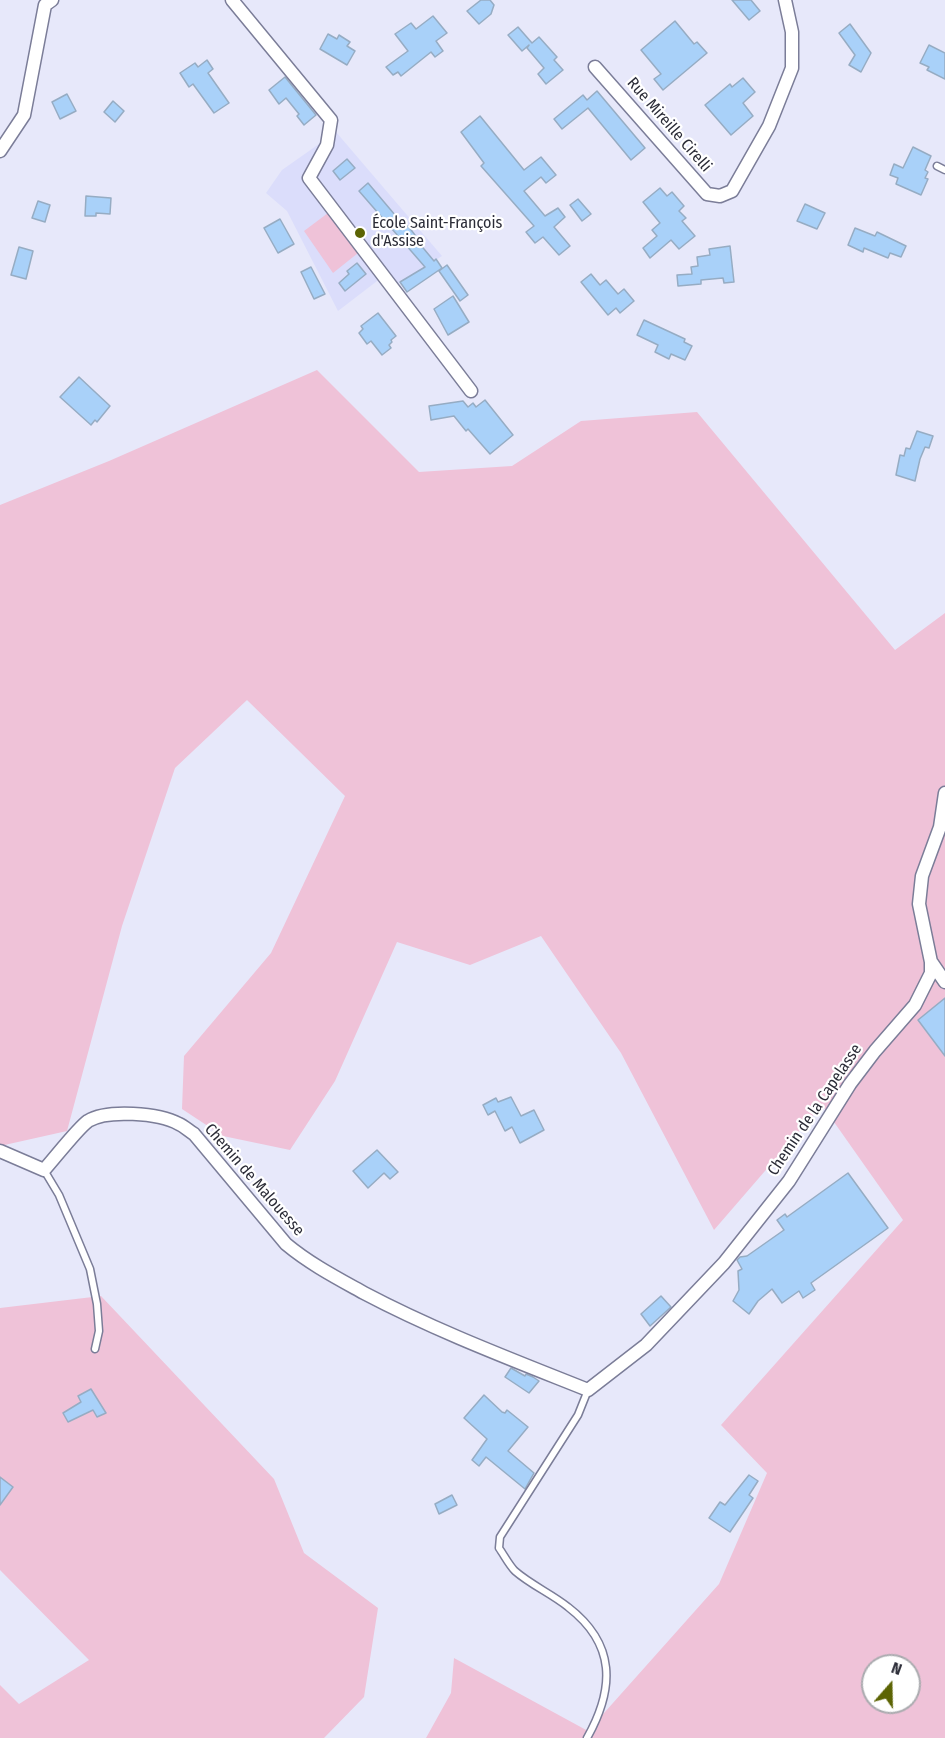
<!DOCTYPE html>
<meta charset="utf-8">
<style>
body{margin:0}
#map{position:relative;width:945px;height:1738px;overflow:hidden;background:#e7e8fa;font-family:"Fira Sans Condensed",sans-serif}
canvas{display:block}
.north{position:absolute;left:861px;top:1654px;width:60px;height:60px;box-sizing:border-box;background:#fff;border:2px solid #aaabaf;border-radius:50%;rotate:20deg;font-size:16px;font-weight:700;line-height:24px;text-align:center;color:#2b2c37}
.north::after{content:'';display:block;margin:auto;width:21px;height:27px;background:#5c6404;clip-path:polygon(50% 0,100% 100%,50% 72%,0 100%)}
</style>
<div id="map">
<canvas width="945" height="1738"></canvas>
<div class="north">N</div>
</div>
<script>
const c = document.querySelector('canvas').getContext('2d');
c.lineJoin = 'round';
function fillPath(path, color) {
  c.fillStyle = color;
  c.fill(path, 'evenodd');
}
function trace(path, color, width, dash) {
  c.strokeStyle = color;
  c.lineWidth = width;
  c.lineCap = dash ? 'butt' : 'round';
  c.setLineDash(dash || []);
  c.stroke(path);
}
function label(font, color, halo, rows, align = 'center') {
  c.font = font + ' "Fira Sans Condensed",sans-serif';
  c.lineWidth = 4.5;
  c.setLineDash([]);
  c.textBaseline = 'middle';
  c.strokeStyle = halo;
  c.fillStyle = color;
  for (const [text, x, y, turn = 0] of rows) {
    c.save();
    c.translate(x, y);
    c.rotate((+turn || 0) * Math.PI / 180);
    c.textAlign = isNaN(turn) ? turn : align;
    if (halo) c.strokeText(text, 0, 0);
    c.fillText(text, 0, 0);
    c.restore();
  }
}
const built = new Path2D(`
 M336,132L442,256L390,289L381,278L338,311L287,211L266,193L282,170Z`);
const green = new Path2D(`
 M328,213L358,253L333,273L304,231Z
 M317,370L419,472L512,466L581,421L697,412L895,650L945,613V1738H426L451,1693L454,1658L588,1731L719,1584L767,1473L721,1425L903,1220L822,1105L714,1230L621,1053L541,936L470,965L397,942L335,1081L290,1150L223,1136L182,1109L184,1056L271,953L345,796L247,700L175,768L122,926L67,1131L0,1146V505L109,461ZM873,1666H909V1702H873Z
 M101,1296L274,1479L304,1553L378,1608L364,1697L324,1738H0V1685L19,1704L89,1660L0,1570V1308Z`);
const building = new Path2D(`
 M481,0H490L494,5L491,14L479,24L467,11Z
 M732,0H751L760,11L749,20Z
 M433,16L447,33L436,41L443,51L435,57L431,52L401,76L398,72L393,75L386,67L408,51L395,34L411,23L416,29Z
 M675,21L694,44L697,42L707,53L663,90L654,79L661,74L641,50Z
 M850,24L871,53L861,72L849,65L855,55L839,33Z
 M518,27L532,43L539,37L557,57L554,60L563,70L546,84L538,74L544,68L527,48L529,45L522,51L508,35Z
 M328,34L337,39L339,35L350,42L347,46L355,51L347,65L320,49Z
 M929,45L945,53V79L927,70L929,67L920,63Z
 M207,60L213,69L208,73L229,103L214,113L193,84L189,87L180,73L195,63L198,67Z
 M285,77L316,115L304,125L297,116L299,114L286,98L279,104L269,90Z
 M743,78L755,92L743,103L753,116L731,135L705,105L730,84L732,87Z
 M597,91L645,148L631,160L588,108L562,129L554,119L583,95L587,100Z
 M67,94L76,111L60,119L52,102Z
 M113,101L124,111L115,122L104,112Z
 M480,116L524,170L541,157L556,175L546,183L541,177L524,191L545,216L558,208L565,217L554,227L570,246L559,255L543,237L535,243L526,232L534,226L481,166L484,163L461,132Z
 M913,147L931,156L925,170L928,172L925,178L928,179L921,195L896,184L898,178L890,175L894,164L903,168Z
 M347,159L355,168L340,180L333,171Z
 M368,183L406,228L408,226L415,235L414,237L434,261L436,259L442,268L407,292L400,282L425,267L359,191Z
 M660,188L667,196L672,192L684,206L679,211L686,218L682,221L695,236L679,249L671,240L650,258L643,248L657,236L652,230L660,223L643,202Z
 M86,196L111,198L110,214L96,213V216H85Z
 M578,199L591,214L582,221L570,205Z
 M38,201L50,205L45,222L32,218Z
 M805,204L825,213L817,229L797,221Z
 M280,219L294,244L278,253L264,228Z
 M855,228L875,236L877,232L906,246L901,257L890,253L888,258L864,248L863,252L848,245Z
 M730,246L734,282L724,283L723,278L701,280V284L678,286L677,275L692,274L691,267L698,266L697,257L710,255L709,249Z
 M19,247L33,251L26,279L11,275Z
 M357,263L366,274L345,291L339,283L349,274L347,271Z
 M447,265L468,295L460,301L439,271Z
 M311,267L325,294L314,299L301,272Z
 M591,274L600,285L606,280L618,294L624,289L634,301L620,313L616,308L608,315L581,282Z
 M453,296L469,322L448,335L434,309Z
 M378,313L396,336L391,340L392,342L389,345L391,348L382,355L371,341L367,344L359,333L363,329L361,326Z
 M644,320L685,339L684,342L692,346L685,360L671,354L669,359L655,352L658,345L637,335Z
 M79,377L110,406L97,422L95,420L91,425L60,397Z
 M485,400L513,435L490,454L468,429L466,431L454,416L431,420L429,406L463,401L468,407L473,403L476,407Z
 M917,431L933,436L929,448L925,447L920,459L915,481L896,475L900,455L904,456L906,448L910,449Z
 M945,998V1056L918,1020Z
 M511,1097L521,1116L534,1110L544,1130L520,1143L512,1127L505,1131L495,1111L488,1115L483,1105L496,1098L498,1102Z
 M377,1150L398,1172L390,1179L384,1173L368,1188L353,1171Z
 M848,1173L888,1228L811,1283L815,1290L803,1298L799,1291L782,1303L772,1289L758,1301L749,1314L733,1301L739,1290L738,1271L742,1269L737,1260L740,1257L747,1256L784,1230L777,1220L785,1214L787,1217Z
 M661,1296L671,1307L650,1326L641,1314Z
 M511,1368L525,1376L526,1374L533,1377L539,1381L529,1393L505,1377Z
 M91,1389L106,1413L97,1417L93,1410L68,1422L63,1413L81,1402L78,1396Z
 M484,1395L502,1412L505,1413L507,1410L528,1427L508,1451L534,1473L525,1489L486,1457L479,1466L472,1460L487,1439L464,1418Z
 M749,1475L758,1481L749,1495L753,1498L730,1532L709,1518L720,1502L725,1505Z
 M0,1477L13,1487L0,1505Z
 M452,1495L457,1505L439,1514L435,1504Z`);
const lane = new Path2D(`
 M937,166L945,170
 M44,1170L59,1195L90,1269L97,1304L99,1331L95,1349
 M587,1738C615,1688 616,1644 568,1607C552,1594 531,1585 515,1571C509,1565 504,1555 499,1548L500,1537L578,1415L588,1390`);
const street = new Path2D(`
 M232,0L331,120L327,145L309,178L471,391
 M595,67L707,194L720,196L732,191L769,126L792,68V32L785,0
 M0,151L24,115L45,5L52,0
 M932,963L945,982
 M0,1151L44,1170C54,1159 78,1128 88,1121C107,1109 159,1113 179,1124C184,1126 189,1131 194,1134L286,1244C310,1264 337,1278 364,1293C436,1331 513,1360 588,1390L646,1345L724,1263L789,1181L850,1084L875,1051L915,1005L931,973V962L919,904L922,876L940,827L945,793`);
const markers = [
 [360,233,6,"#5c6404"]
];
const streetNames = [
 ["Rue Mireille Cirelli",669,125,49],
 ["Chemin de la Capelasse",815,1110,-56],
 ["Chemin de Malouesse",254,1180,49]
];
const poiNames = [
 ["École Saint-François",372,224],
 ["d'Assise",372,242]
];
fillPath(built, '#dbddfb');
fillPath(green, '#efc2d8');
fillPath(building, '#a9d1f9');
trace(building, '#96acc3', 1.5);
trace(lane, '#7b7d98', 9);
trace(street, '#7b7d98', 15);
trace(lane, '#fff', 6);
trace(street, '#fff', 12);
for (const [x, y, r, color] of markers) {
  const dot = new Path2D();
  dot.arc(x, y, r, 0, 2 * Math.PI);
  c.fillStyle = color;
  c.fill(dot);
  trace(dot, '#fff', 2);
}
label('16px', '#2b2c37', '#fff', streetNames);
label('16px', '#2b2c37', '#fff', poiNames, 'left');
</script>
